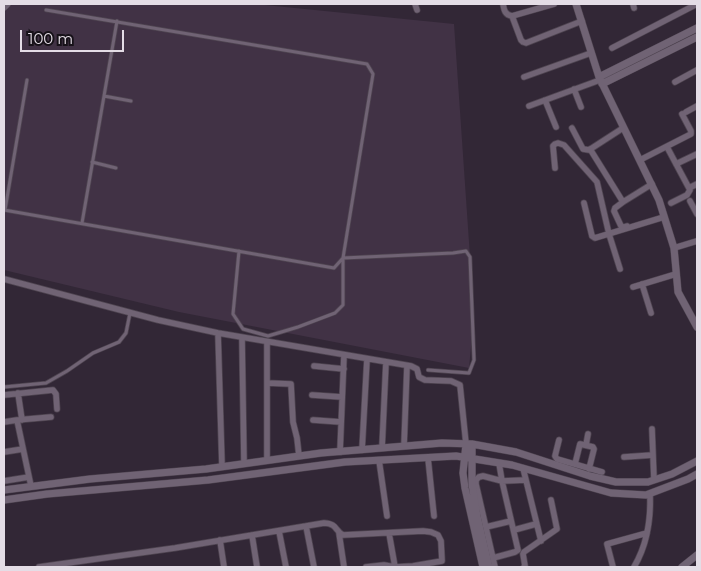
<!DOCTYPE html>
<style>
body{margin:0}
#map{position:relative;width:701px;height:571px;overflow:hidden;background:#322736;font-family:Montserrat,sans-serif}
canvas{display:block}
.frame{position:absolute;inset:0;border:5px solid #e4dde6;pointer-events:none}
.scale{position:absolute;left:20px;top:30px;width:104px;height:22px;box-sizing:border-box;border:2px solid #e4dde6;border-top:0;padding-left:6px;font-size:15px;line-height:18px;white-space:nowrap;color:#e4dde6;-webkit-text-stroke:4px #171219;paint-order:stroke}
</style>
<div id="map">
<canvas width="701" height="571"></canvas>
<div class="frame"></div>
<div class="scale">100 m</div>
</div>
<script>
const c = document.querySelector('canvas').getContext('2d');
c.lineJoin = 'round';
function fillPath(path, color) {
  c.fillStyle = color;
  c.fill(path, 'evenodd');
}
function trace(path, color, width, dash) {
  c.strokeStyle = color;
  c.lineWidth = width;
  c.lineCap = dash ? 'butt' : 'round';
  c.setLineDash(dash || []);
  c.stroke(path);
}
const built = new Path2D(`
 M9,4H255L454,24L474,315L469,368L179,312L4,270V8Z`);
const service = new Path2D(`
 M104,96L131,101
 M92,162L116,168
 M4,210L334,268L343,258L373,74L367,64L46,10
 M5,210L27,80
 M82,223L117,21
 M239,251L233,314L243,329L268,336L298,327L335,313L343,305V258L453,253L466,251L470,257L474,360L469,373L428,370
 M4,387L46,383L67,371L93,353L119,342L126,333L130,313`);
const minor = new Path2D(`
 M415,4L417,10
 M503,4C504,10 505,15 512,16L554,4
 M633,4L634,8
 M512,16L521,40L523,42L526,43L582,21
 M612,48L697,4
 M524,77L591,53
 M675,82L697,70
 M574,89L581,107
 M545,100L556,127
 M529,106L600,80
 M686,112L697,106
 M572,128L583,149L589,150L623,128
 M667,147L690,190L687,195L671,203
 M590,149L623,202L652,184
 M640,160L691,134V131L682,114
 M676,164L697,154
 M555,168L553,146L555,144L558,143L564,145L597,182L609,234L620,269
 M689,188L697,184
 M690,201L697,214
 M623,202L615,208L614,211L621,226L624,227L627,226
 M584,203L592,236L595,238L664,217
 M674,248L697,241
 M4,279L158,320L218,333L411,366L417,369L419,377L425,380L451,381L460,385L466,444
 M642,284L651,313
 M633,287L676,274
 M218,333L222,466
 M242,338L244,463
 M267,342V460
 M314,366L344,369
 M267,383L291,384L293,422L297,438L299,456
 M18,393L22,420
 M4,395L53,390L56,394L57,409
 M312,395L342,397
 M17,420L51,417
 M313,420L341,422
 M4,422L17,420L31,486
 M652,429L654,480
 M559,440L555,456L557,459L602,472
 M586,445L588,434
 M404,446L407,366
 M382,448L386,362
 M362,450L367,359
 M4,452L23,449
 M340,452L344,355
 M624,457L653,455
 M428,458L434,516
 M379,460L387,516
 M575,464L580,444L593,447L594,449L589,469
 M523,468L541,541
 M4,481L29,477
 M306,526L314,567
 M486,527L511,521
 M514,530L536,524
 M279,531L286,567
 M339,533L344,567
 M389,533L395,567
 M252,535L257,567
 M220,540L224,567
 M493,558L515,552L518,550L502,481L499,463
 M39,567L175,548L324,523C338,524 334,530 343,535L423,531L431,532L438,535L441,541L442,561L413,566L395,567L384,565L366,567
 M495,567L476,484V480L479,477L483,476L502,481L526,480
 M524,567L525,566L523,554L524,552L557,529L551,500
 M613,567L607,544L647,533
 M634,567C647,545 651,519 650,494`);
const tertiary = new Path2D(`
 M576,4L599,77L659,200L674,248L678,292L697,327
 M4,7L7,4
 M599,77L697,28
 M602,84L697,37
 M466,444L463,473L465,488L483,567
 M472,444V484L477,516L489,567
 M4,490L90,479L206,469L321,453L442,443L472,444L516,452L590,476L616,482H648L672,474L697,461
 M4,500L47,494L208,480L345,462L456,456L512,465L611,493L646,495L688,479L697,474
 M682,567L697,555`);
fillPath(built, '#413245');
trace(service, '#4f4551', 4.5);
trace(minor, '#4f4551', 7);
trace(tertiary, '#4f4551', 8);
trace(service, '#706374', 3);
trace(minor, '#706374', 5.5);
trace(tertiary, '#706374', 7);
</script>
